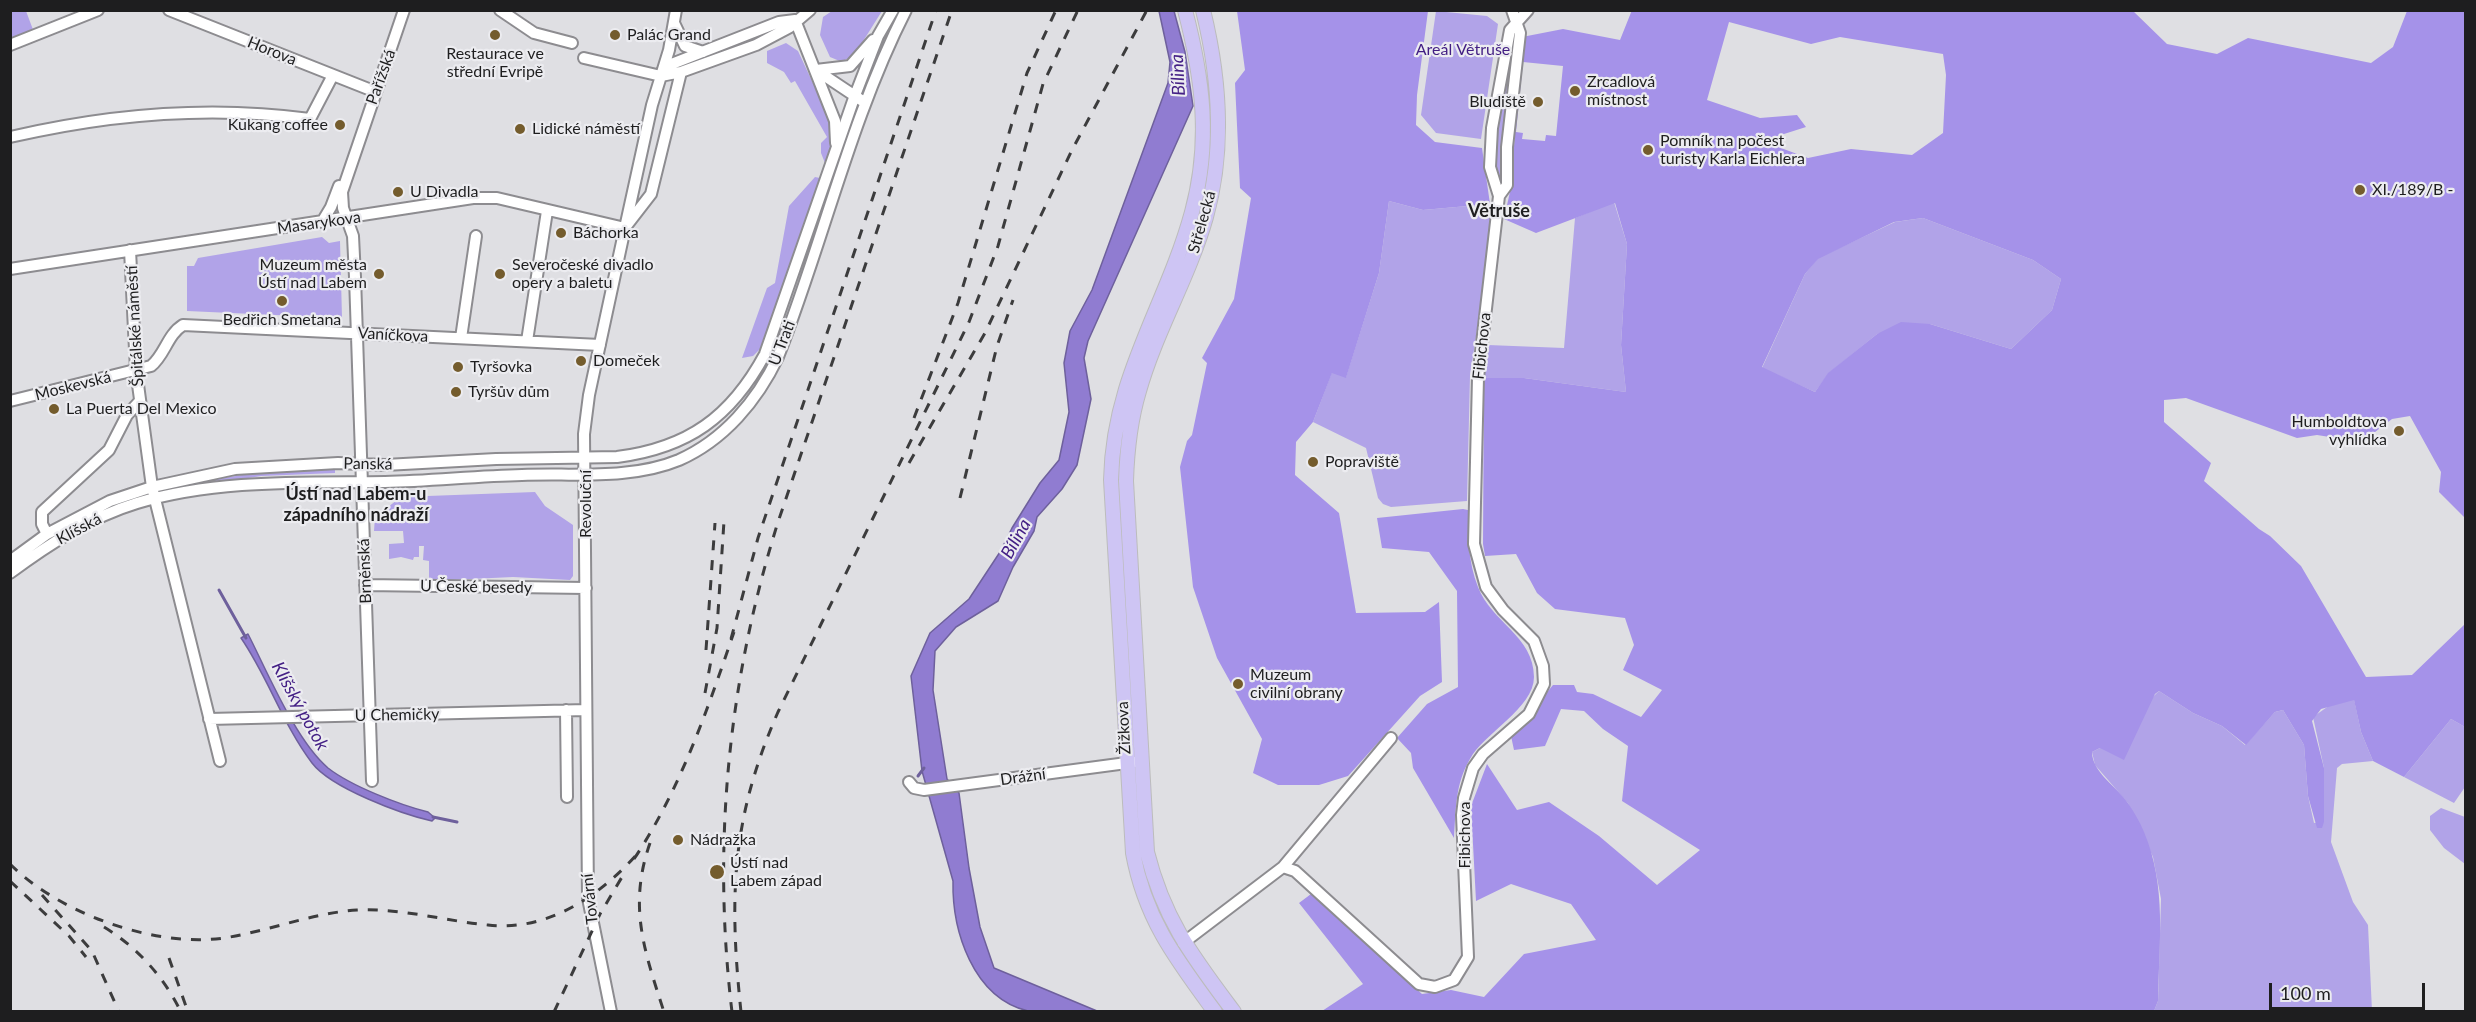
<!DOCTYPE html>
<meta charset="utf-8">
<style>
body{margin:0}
#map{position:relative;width:2476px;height:1022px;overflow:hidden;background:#dfdfe3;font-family:Lato,sans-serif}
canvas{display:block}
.frame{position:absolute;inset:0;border:12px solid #1e1e1f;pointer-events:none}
.scale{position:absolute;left:2269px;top:983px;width:156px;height:27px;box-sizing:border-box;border:3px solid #1e1e1f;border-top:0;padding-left:8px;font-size:18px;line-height:21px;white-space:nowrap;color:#1e1e1f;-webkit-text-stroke:4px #ececf0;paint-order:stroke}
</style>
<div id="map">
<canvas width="2476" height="1022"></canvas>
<div class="frame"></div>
<div class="scale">100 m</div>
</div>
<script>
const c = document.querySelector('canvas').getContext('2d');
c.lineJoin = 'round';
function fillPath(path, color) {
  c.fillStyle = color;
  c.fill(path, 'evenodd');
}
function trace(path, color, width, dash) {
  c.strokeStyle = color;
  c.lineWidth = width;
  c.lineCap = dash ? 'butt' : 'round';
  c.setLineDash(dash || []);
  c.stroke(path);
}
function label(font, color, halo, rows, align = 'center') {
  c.font = font + ' Lato,sans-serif';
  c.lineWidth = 4.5;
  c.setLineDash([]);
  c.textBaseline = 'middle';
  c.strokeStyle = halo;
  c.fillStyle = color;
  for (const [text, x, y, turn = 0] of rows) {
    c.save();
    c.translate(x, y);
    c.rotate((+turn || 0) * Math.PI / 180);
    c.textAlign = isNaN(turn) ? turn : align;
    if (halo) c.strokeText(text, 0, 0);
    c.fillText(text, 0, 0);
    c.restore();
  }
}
const green = new Path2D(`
 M11,11H26L35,35L11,45Z
 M832,11H882L855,54L842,62L830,57L820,35L823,17Z
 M1436,11L1487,16L1498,24L1481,139L1436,133L1421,115Z
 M1513,33H1516L1502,184L1494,164V145Z
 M786,43L798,51L832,124V142L825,163L821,153V143L827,137L795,81L791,83L784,72L767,63V51Z
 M815,177L820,178L760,349L753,356L742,358L767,288L775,283L789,206Z
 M1389,201L1423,210L1490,204L1493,224L1470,376L1467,501L1391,507L1383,504L1378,498L1366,448L1313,422L1332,372L1346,377L1379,273Z
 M1614,202L1627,244L1621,345L1626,392L1524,378H1484L1488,345L1564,348L1575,218Z
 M1923,218L2033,260L2061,279L2052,310L2011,349L1930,324L1877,334L1829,373L1815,392L1762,368L1805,274L1818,258L1895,222Z
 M322,237L329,243L340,241L342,318L187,311V266H194L198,258Z
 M335,469V473L261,476L186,488L185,484L261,472Z
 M535,492L545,506L573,525V576L570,580L513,577L429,581V561L423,560L424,546H419V557H414L413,560L401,557L389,559V544L404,543L403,531H374L375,517L401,497Z
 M2159,691L2193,713L2222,726L2245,745L2275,712L2283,710L2304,745L2308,796L2314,823L2324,822V768L2313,717L2330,705L2354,699L2361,732L2373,761L2342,764L2337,768L2331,842L2353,902L2368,925L2372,1011H2154L2158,1001L2161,899L2153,857L2128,803L2095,765L2092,752L2100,748Z
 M2451,719L2465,727V787L2454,803L2404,777Z
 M2441,808L2465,817V864L2444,848L2430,830V816Z`);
const forest = new Path2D(`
 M1632,10H2132L2167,44L2217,54L2248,38L2371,63L2393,47L2407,11H2465V518L2439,492L2441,472L2410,416L2392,419L2362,442L2317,435L2297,438L2186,398L2164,400V422L2211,463L2204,481L2259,529L2270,536L2301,566L2366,677L2412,675L2465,624V727L2451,719L2404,777L2373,761L2361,732L2354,700L2321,709L2312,721L2324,768V822L2322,828H2317L2308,796L2304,745L2283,710L2275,712L2246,745L2222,726L2193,713L2159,691L2155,694L2124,760L2100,748L2092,752C2092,772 2117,787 2128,803C2134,812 2140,822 2144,832C2167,886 2159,943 2158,1001L2154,1011H1322L1363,984L1299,903L1311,894L1422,994L1451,990L1484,997L1524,954L1596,940L1571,904L1511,884L1476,901L1471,806L1487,764L1517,810L1549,802L1599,836L1657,885L1700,850L1622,801L1628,746L1603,729L1584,711L1561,709L1545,746L1514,750L1511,736L1553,685H1574L1577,692L1593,694L1641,717L1662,690L1623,670L1634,645L1625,618L1555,609L1537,593L1516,554L1485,556L1483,544L1484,378H1524L1626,392L1621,345L1627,244L1615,203L1536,233L1504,219L1511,187L1522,37L1563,29L1620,40ZM1729,22L1811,44L1840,37L1943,54L1946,75L1943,133L1912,155L1851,149L1808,158L1762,141L1806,127L1797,115L1760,118L1707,100ZM1523,62L1563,66L1556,136L1546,135L1545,141L1522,139L1523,133L1516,132ZM1923,218L2033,260L2061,279L2052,310L2011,349L1930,324L1901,322L1877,334L1828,373L1815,392L1762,367L1805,274L1818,259L1894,222Z
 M1237,11H1428L1417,95L1416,125L1435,142L1482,148L1490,204L1423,210L1389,201L1379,273L1346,378L1332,373L1313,422L1296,442L1295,475L1339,513L1356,613L1425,612L1439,602L1442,682L1420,696L1348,776L1319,785H1278L1253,773L1262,739L1217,658L1193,587L1180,467L1187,441L1192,435L1207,363L1202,358L1234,299L1251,198L1240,188L1235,83L1245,70Z
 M1463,509L1468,510C1468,536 1468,562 1478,587C1491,622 1534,636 1534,677C1534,708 1483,734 1470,759C1455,784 1456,810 1454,838L1413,768L1411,753L1397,738L1427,704L1458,687L1457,591L1429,552L1382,548L1377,518Z`);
const water = new Path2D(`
 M1159,11H1174L1185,52L1193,106L1088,341L1084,358L1091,399L1077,465L1062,489L1037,517L1034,531L1013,567L998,601L956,627L935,651L933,690L947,779L959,793L969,868L980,927L994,968L1097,1011C1075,1011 1048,1016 1028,1011C973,998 952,931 953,881L922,771L911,676L930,633L969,599L1000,552L1012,528L1040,483L1059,460L1069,412L1064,363L1070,331L1092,290L1168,83L1170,62Z
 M248,634C268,673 296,741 328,768C351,786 400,805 428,812L435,818L432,821C401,814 331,788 312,763C283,725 268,677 241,638Z`);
const stream = new Path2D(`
 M219,590L246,638
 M918,776L924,768
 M433,817L457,822`);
const minor = new Path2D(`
 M169,10L376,92
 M500,10L534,33L572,43
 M795,20L835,121L836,143
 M674,23L685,46L703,52
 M10,45L98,10
 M584,58L661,76L681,72L756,45L790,27L810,10
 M664,67L779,22L795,20
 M816,70L850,66L873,40
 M816,70L861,100
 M10,137C109,114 209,105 310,119L333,75
 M1499,196L1507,185V147L1520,33L1512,10
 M322,222L331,207L339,186
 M627,225L651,194L681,72
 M130,250L136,370L152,487L220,761
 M10,269L473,198H497L625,228
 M461,338L476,236
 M527,341L547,211
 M10,401L151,366C165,355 167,335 183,325L600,345
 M47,534L42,524V512L109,450L127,415L139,402
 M10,561L47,534L110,501L152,487L235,469L338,463L385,465L496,459L617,457C688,448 731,417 765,354L854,98L878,36L893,10
 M10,573C49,544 91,517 137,503C218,479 303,483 385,482C431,481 476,476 522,475C573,473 631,480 679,460C724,440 757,401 778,357C823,243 850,120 906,10
 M365,585L586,588
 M566,710L567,797
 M209,719L586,710
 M372,781L355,277L353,236L343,208L342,192L404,10
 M909,782L914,788L924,790L1134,762
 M1283,867L1391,738
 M1183,943L1283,867L1295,871L1419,984L1435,987L1454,980L1468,957L1462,815L1464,798L1473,768L1483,754L1529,714L1544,684L1543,666L1534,641L1503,610L1486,587L1474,544L1478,378L1499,196L1490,167L1492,128L1510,30L1528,10
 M611,1012L588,898L584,434L589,395L625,228L652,105L669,50L676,10`);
const major = new Path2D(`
 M1185,10C1203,79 1211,142 1192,212C1166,307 1113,376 1111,480L1133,853C1145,919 1176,959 1215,1012
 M1203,10C1220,79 1225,149 1206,217C1189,277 1156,331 1139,391C1130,421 1127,450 1126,481L1147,852C1164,920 1193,957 1234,1012`);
const rail = new Path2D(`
 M914,418L958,303L1027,73L1056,10
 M909,463L985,333L1072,150L1147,10
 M960,498L997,346L1013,300
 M731,639L758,538L936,10
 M706,650L715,523
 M705,693L717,628L724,521
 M650,843C628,906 644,950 664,1012
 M634,859C680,790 707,711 734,632
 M10,864C59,913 154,948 224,938C269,931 312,913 357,910C402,908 445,921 488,925C548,932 601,895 638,853
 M10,881L69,936L86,957
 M42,895L92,951L119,1012
 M104,927C137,947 164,977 181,1012
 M169,958L188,1012
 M554,1012L600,914L622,877
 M732,1012C712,845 728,681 778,522L952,10
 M741,1012C729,897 731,819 778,712L969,322L998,246L1043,84L1078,10`);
const markers = [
 [495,35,6,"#745c2d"],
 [615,35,6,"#745c2d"],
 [1575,91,6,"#745c2d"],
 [1538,102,6,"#745c2d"],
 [340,125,6,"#745c2d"],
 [520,129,6,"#745c2d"],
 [1648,150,6,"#745c2d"],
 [2360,190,6,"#745c2d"],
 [398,192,6,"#745c2d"],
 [561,233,6,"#745c2d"],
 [379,274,6,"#745c2d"],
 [500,274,6,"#745c2d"],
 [282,301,6,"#745c2d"],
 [581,361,6,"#745c2d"],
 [458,367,6,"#745c2d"],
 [456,392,6,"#745c2d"],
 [54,409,6,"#745c2d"],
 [2399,431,6,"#745c2d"],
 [1313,462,6,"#745c2d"],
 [1238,684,6,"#745c2d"],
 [678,840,6,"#745c2d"],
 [717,872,8,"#745c2d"]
];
const poiNames = [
 ["Palác Grand",627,35],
 ["Restaurace ve",495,54,"center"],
 ["střední Evripě",495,72,"center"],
 ["Zrcadlová",1587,82],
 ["místnost",1587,100],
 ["Bludiště",1526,102,"right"],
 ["Kukang coffee",328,125,"right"],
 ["Lidické náměstí",532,129],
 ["Pomník na počest",1660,141],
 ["turisty Karla Eichlera",1660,159],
 ["XI./189/B -",2372,190],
 ["U Divadla",410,192],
 ["Báchorka",573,233],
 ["Muzeum města",367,265,"right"],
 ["Ústí nad Labem",367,283,"right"],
 ["Severočeské divadlo",512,265],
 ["opery a baletu",512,283],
 ["Bedřich Smetana",282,320,"center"],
 ["Domeček",593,361],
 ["Tyršovka",470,367],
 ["Tyršův dům",468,392],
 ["La Puerta Del Mexico",66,409],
 ["Humboldtova",2387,422,"right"],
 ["vyhlídka",2387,440,"right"],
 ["Popraviště",1325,462],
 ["Muzeum",1250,675],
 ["civilní obrany",1250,693],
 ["Nádražka",690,840],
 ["Ústí nad",730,863],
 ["Labem západ",730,881]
];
const parkNames = [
 ["Areál Větruše",1463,50]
];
const streetNames = [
 ["Horova",272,51,22],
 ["Pařížská",381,77,-70],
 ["Střelecká",1202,222,-74],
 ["Masarykova",319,223,-8],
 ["Špitálské náměstí",135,326,-93],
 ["Vaníčkova",393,335,3],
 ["U Trati",782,343,-69],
 ["Fibichova",1482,346,-84],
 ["Moskevská",73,386,-14],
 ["Panská",368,464,1],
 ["Revoluční",586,504,-90],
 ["Klíšská",79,529,-28],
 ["Brněnská",365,571,-92],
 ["U České besedy",476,587,1],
 ["U Chemičky",397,715,-1],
 ["Žižkova",1124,728,-93],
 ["Drážní",1023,777,-8],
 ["Fibichova",1465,835,-90],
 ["Tovární",590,899,-96]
];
const waterNames = [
 ["Bílina",1178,75,-93],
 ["Bílina",1016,539,-61],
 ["Klíšský potok",300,706,61]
];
const neighbourhoodNames = [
 ["Větruše",1499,211],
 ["Ústí nad Labem-u",356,494],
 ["západního nádraží",356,515]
];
fillPath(green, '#b1a3e8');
fillPath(forest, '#a592e9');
fillPath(water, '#907cd1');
trace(water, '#6e609c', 1.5);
trace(stream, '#6e609c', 3);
trace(minor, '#8d8c90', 14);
trace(major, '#bcbcbc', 16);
trace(minor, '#fff', 10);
trace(major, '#cec5f4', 14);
trace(rail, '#3c3c3d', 3, [10, 10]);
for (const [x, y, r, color] of markers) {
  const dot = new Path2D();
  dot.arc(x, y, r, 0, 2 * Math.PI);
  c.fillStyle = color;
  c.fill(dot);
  trace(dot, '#ececf0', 2);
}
label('16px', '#1e1e1f', '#ececf0', poiNames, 'left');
label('16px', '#421e83', '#ececf0', parkNames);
label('16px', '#1e1e1f', '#ececf0', streetNames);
label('italic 18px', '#442085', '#ececf0', waterNames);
label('bold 18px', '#1e1e1f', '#ececf0', neighbourhoodNames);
</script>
